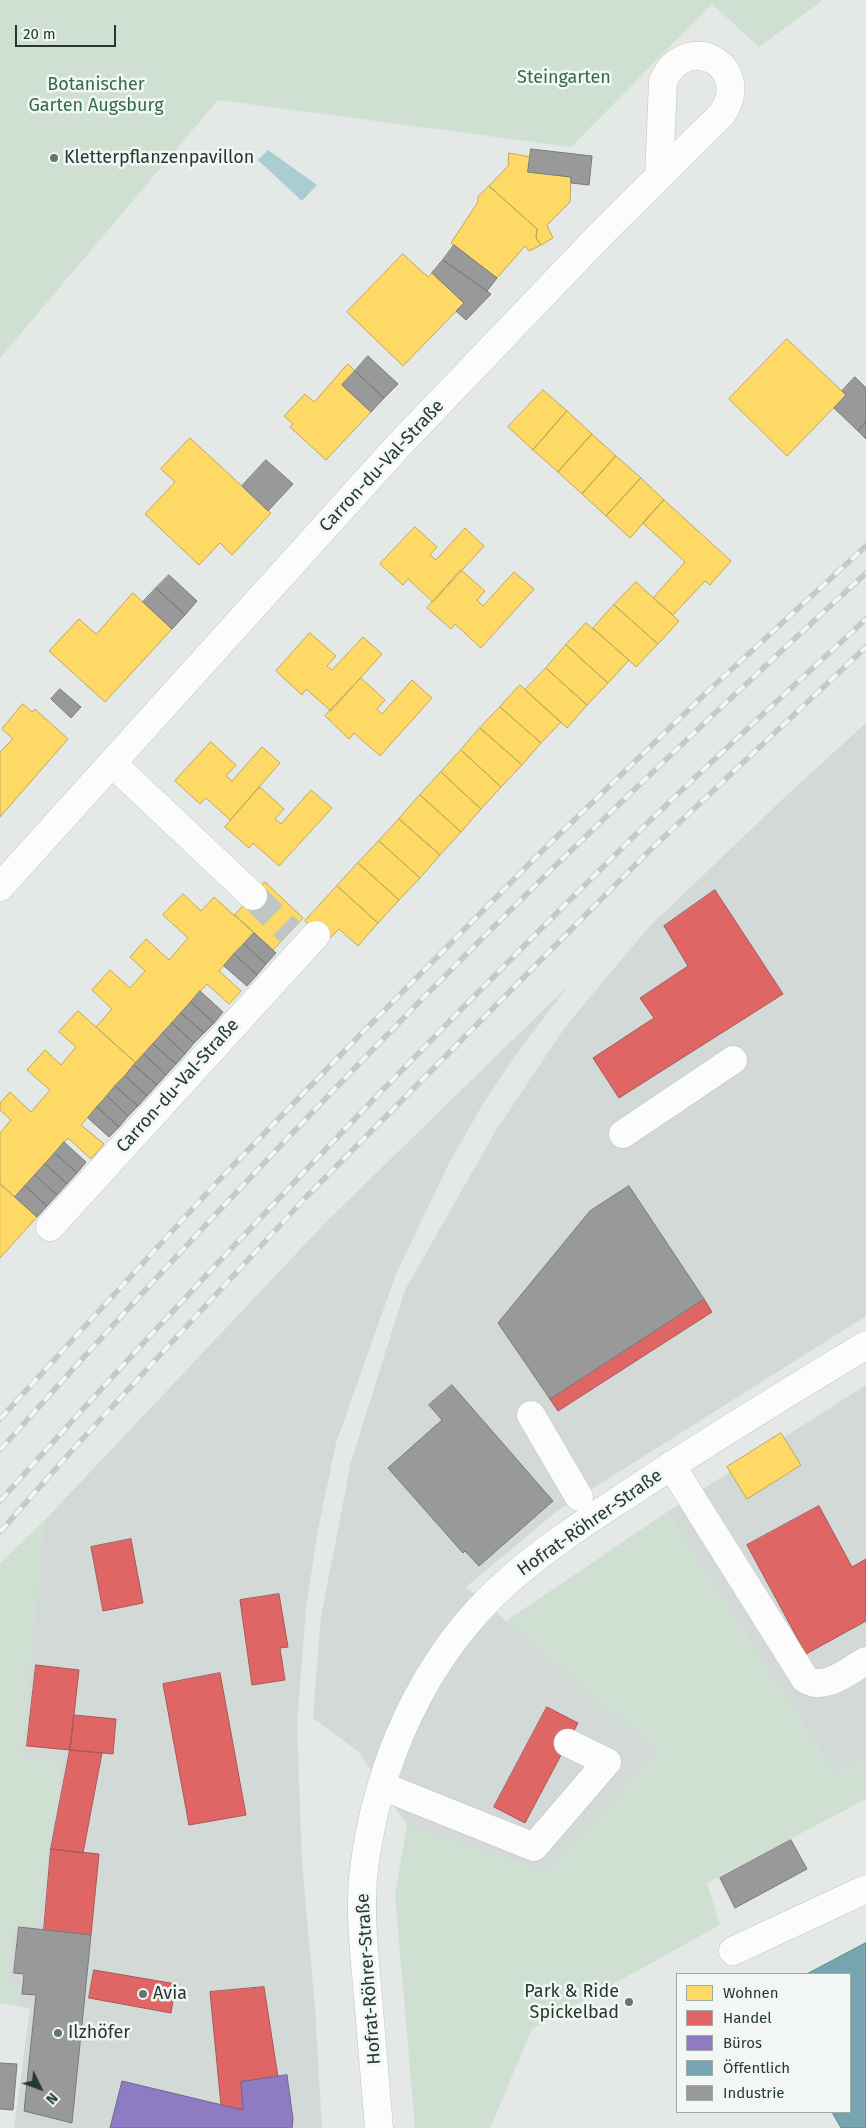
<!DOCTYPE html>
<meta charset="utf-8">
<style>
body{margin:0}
#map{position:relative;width:866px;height:2128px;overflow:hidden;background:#e4e8e6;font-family:"Fira Sans",sans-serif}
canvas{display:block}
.legend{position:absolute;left:676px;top:1973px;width:175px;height:140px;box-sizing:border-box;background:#f2f7f4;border:1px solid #a0aba7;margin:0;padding:6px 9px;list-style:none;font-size:15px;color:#243933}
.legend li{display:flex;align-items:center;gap:10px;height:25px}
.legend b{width:25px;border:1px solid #a0aba7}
.north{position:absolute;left:15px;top:2063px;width:50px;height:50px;-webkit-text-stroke:4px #f2f7f4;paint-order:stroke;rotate:132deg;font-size:14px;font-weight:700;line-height:20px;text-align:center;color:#243933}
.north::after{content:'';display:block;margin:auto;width:18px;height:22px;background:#243933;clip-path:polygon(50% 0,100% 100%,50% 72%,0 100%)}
.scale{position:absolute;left:15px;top:25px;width:101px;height:22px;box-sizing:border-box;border:2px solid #243933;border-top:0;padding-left:6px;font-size:15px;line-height:18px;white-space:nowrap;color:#243933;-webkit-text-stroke:4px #f2f7f4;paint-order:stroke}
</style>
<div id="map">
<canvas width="866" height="2128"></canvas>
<ul class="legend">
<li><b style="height:14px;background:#ffd966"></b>Wohnen</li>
<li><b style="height:14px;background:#e06666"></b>Handel</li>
<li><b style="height:14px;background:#8e7cc3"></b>Büros</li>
<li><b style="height:14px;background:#76a5af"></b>Öffentlich</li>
<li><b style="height:14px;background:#999"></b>Industrie</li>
</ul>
<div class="north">N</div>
<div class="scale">20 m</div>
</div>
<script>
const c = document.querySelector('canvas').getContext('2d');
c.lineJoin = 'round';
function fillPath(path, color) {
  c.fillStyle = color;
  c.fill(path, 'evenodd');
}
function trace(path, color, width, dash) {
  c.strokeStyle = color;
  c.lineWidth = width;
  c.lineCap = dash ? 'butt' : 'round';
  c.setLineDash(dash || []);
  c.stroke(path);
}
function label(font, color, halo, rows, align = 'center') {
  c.font = font + ' "Fira Sans",sans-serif';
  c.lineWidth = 5;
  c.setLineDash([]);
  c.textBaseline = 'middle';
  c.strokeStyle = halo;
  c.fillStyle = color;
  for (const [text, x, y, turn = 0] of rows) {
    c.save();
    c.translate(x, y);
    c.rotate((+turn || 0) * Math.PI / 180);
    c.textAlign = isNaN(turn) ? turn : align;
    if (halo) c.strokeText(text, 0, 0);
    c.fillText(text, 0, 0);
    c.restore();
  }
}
const built = new Path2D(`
 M866,723V1316L557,1511L466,1587L662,1752L549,1874L408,1827L359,1752L313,1718L321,1617L351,1462L405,1290L495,1132L566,1026L648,928L787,795Z
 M568,986L520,1049L483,1104L450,1161L396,1274L336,1443L318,1530L306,1607L297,1723L302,1863L315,2008L322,2128H14L30,2008L17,2006L19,1987L8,1985L13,1925L36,1928L61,1763L20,1758L44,1521L326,1222Z
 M866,1385V1758L835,1774L667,1512Z`);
const green = new Path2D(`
 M0,0H823L759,47L712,4L571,147L218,100L0,358Z
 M667,1512L835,1774L866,1758V1799L707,1883L720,1925L532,2029L490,2128H415L395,1895L407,1825L548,1872L658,1751L506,1621Z
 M44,1521L20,1758L61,1763L36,1928L13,1926L8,1985L20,1987L17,2006L0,2003V1563Z`);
const water = new Path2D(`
 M268,150L317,185L302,201L258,160Z`);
const homes = new Path2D(`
 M509,153L530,157L528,172L571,177L570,202L547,225L553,238L541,245L536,238L537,229L489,186L508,166Z
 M489,186L537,229L536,238L541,245L529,251L525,246L497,278L451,243L478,202V197Z
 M403,254L428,277L432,273L464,303L403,366L347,312Z
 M787,339L846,395L787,456L729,399Z
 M348,364L355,371L342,385L371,412L326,460L290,427L293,424L284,416L305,394L314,402Z
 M543,390L567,411L533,450L508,427Z
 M567,411L592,434L558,472L533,450Z
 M592,434L616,456L582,494L558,472Z
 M190,438L271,513L232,555L220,543L199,565L145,514L175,482L161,469Z
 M616,456L641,478L606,516L582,494Z
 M641,478L664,500L630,538L606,516Z
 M664,500L731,561L710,585L705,581L673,615L653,598L685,562L643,523Z
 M415,527L437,547L430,555L436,560L465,528L484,546L433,602L408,579L403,585L380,564Z
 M461,570L485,591L477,600L483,606L514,572L534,589L481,648L455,624L451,629L427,608Z
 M636,582L679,621L658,644L614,605Z
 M133,593L172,629L105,702L49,651L79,619L96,634Z
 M614,605L658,644L636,667L593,628Z
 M586,623L629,660L608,683L566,645Z
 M310,633L336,656L327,666L332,670L363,637L382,654L331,711L306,689L302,695L276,671Z
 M566,645L608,683L587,705L546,668Z
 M546,668L587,705L567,728L525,690Z
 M361,678L385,700L377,709L382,714L412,680L432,698L380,756L354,733L349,739L325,716Z
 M520,685L561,722L541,743L500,707Z
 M23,704L32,712L35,709L68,739L0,817V752L13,739L2,729Z
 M500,707L541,743L522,765L480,728Z
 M480,728L522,765L501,787L461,750Z
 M211,742L236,765L226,776L232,781L262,747L280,763L230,820L206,798L200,804L175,781Z
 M461,750L501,787L481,809L441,772Z
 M441,772L481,809L461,832L420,795Z
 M260,787L284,809L275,819L281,824L311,790L332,808L279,866L253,843L249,848L225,827Z
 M420,795L461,832L440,855L399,819Z
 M399,819L440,855L420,878L379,841Z
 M379,841L420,878L399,900L358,863Z
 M358,863L399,900L378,923L337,886Z
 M265,882L303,918L273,950L235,915Z
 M337,886L378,923L358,946L339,929L327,941L305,921Z
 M183,894L201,911L214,897L254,933L219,971L241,991L229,1004L207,984L136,1063L96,1027L112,1009L92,990L110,970L130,988L145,971L130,957L146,939L169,960L188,938L163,915Z
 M78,1011L136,1063L81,1125L104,1144L91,1159L68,1138L15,1197L0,1184V1133L11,1120L0,1110V1103L10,1092L31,1112L50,1090L27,1070L45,1050L61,1065L76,1047L59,1032Z
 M0,1184L37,1217L0,1258Z
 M781,1433L801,1465L747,1499L727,1467Z`);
const shops = new Path2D(`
 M715,890L783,994L619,1098L593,1058L654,1018L640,998L688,966L664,926Z
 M704,1299L712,1312L558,1411L550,1399Z
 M819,1506L852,1567L866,1559V1621L806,1654L747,1545Z
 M131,1539L143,1603L103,1611L91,1547Z
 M279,1594L288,1647L280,1648L285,1680L252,1685L240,1600Z
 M36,1665L79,1670L70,1750L27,1746Z
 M220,1673L246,1815L189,1825L163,1684Z
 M547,1707L578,1723L525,1823L494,1807Z
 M74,1715L116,1719L113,1754L70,1750Z
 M70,1750L102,1753L83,1853L51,1849Z
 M51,1849L99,1854L91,1935L44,1930Z
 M94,1970L176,1984L171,2013L89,1998Z
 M264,1987L278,2077L241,2082L243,2110L221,2105L210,1992Z`);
const offices = new Path2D(`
 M287,2075L293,2119L292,2128H110L122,2081L243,2110L241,2082Z`);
const public = new Path2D(`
 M866,1943V2128H841L832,2112H850V1974H807Z`);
const industry = new Path2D(`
 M531,149L592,156L589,185L571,183V177L528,172Z
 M454,245L497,278L487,291L443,260Z
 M443,260L491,294L466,320L456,311L464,303L432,273Z
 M368,356L398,384L384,398L355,371Z
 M355,371L384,398L371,412L342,385Z
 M855,377L866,388V422L858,431L834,408L846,395L842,391Z
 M866,422V439L858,431Z
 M266,460L293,484L268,511L242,486Z
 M169,575L197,601L185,615L156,588Z
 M156,588L185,615L172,629L143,602Z
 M60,689L81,707L71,718L51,699Z
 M254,933L276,953L266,964L244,944Z
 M244,944L266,964L257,975L234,954Z
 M234,954L257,975L247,986L224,966Z
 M200,991L223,1012L214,1023L191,1002Z
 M191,1002L214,1023L204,1033L181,1013Z
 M181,1013L204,1033L194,1043L172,1023Z
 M172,1023L194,1043L185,1054L163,1033Z
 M163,1033L185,1054L176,1064L153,1044Z
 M153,1044L176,1064L166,1075L144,1054Z
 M144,1054L166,1075L157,1085L134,1065Z
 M134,1065L157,1085L147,1096L125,1076Z
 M125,1076L147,1096L138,1106L115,1086Z
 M115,1086L138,1106L128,1116L107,1096Z
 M107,1096L128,1116L119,1127L97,1107Z
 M97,1107L119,1127L109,1137L88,1118Z
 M64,1142L86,1162L77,1173L55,1153Z
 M55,1153L77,1173L67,1184L45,1164Z
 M45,1164L67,1184L57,1195L35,1175Z
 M35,1175L57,1195L47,1206L25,1186Z
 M25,1186L47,1206L37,1217L15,1197Z
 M629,1186L704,1299L550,1399L498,1323L590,1211Z
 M452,1385L553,1501L479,1566L465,1551L463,1553L388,1468L442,1420L429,1405Z
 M791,1840L807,1869L735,1908L720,1878Z
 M19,1927L91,1935L72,2123L24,2111L36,1995L22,1994L24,1974L14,1973Z
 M0,2063L17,2064L13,2110L0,2109Z`);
const minorTunnel = new Path2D(`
 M253,896L290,932`);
const minor = new Path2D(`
 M113,764L253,896
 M0,887L398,446L603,232L722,114C754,66 687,29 663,81L659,177
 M623,1134L733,1060
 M50,1227L316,935
 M531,1415L579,1497
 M671,1465L805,1679C824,1692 848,1671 866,1661
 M382,1786L534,1847L607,1762L568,1743
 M733,1951L866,1889
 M379,2128C375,2080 371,2033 367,1985C364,1950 360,1914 363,1878C375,1767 423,1656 508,1581C547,1546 592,1518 636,1489C711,1439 789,1392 866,1345`);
const rail = new Path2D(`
 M0,1419L220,1179L359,1036L540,853L708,691L866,546
 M0,1450C179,1250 364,1054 555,866C657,767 761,669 866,573
 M0,1501C200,1277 408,1060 621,849C701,770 784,695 866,619
 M0,1532L75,1447L307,1196L647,853L866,647`);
const markers = [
 [54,158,5,"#677672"],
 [143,1994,5,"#677672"],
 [629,2002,5,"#677672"],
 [58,2033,5,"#677672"]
];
const parkNames = [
 ["Steingarten",564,78],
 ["Botanischer",96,85],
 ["Garten Augsburg",96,106]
];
const poiNames = [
 ["Kletterpflanzenpavillon",64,158],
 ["Park & Ride",619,1992,"right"],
 ["Spickelbad",619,2013,"right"],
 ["Avia",153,1994],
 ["Ilzhöfer",68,2033]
];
const streetNames = [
 ["Carron-du-Val-Straße",382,466,-47],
 ["Carron-du-Val-Straße",178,1086,-48],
 ["Hofrat-Röhrer-Straße",590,1523,-35],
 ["Hofrat-Röhrer-Straße",369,1979,-94]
];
fillPath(built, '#d2d9d6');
fillPath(green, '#cfe0d3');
fillPath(water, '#a9cdd2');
fillPath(homes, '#ffd966');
trace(homes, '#bda957', 1);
fillPath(shops, '#e06666');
trace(shops, '#a85857', 1);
fillPath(offices, '#8e7cc3');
trace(offices, '#6e6898', 1);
fillPath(public, '#76a5af');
trace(public, '#5d858a', 1);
fillPath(industry, '#999');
trace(industry, '#767c7a', 1);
trace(minorTunnel, '#bec5c2', 28, [28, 14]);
trace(minor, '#c1c5c3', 29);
trace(minor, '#fbfcfb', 28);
trace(rail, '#c7c9c9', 5.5);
trace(rail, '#f2f7f4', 4, [11]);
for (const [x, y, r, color] of markers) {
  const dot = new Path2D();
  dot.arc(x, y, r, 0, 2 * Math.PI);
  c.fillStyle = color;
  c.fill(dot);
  trace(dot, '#f2f7f4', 2);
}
label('18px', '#336b48', '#f2f7f4', parkNames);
label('18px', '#243933', '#f2f7f4', poiNames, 'left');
label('18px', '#243933', '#f2f7f4', streetNames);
</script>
